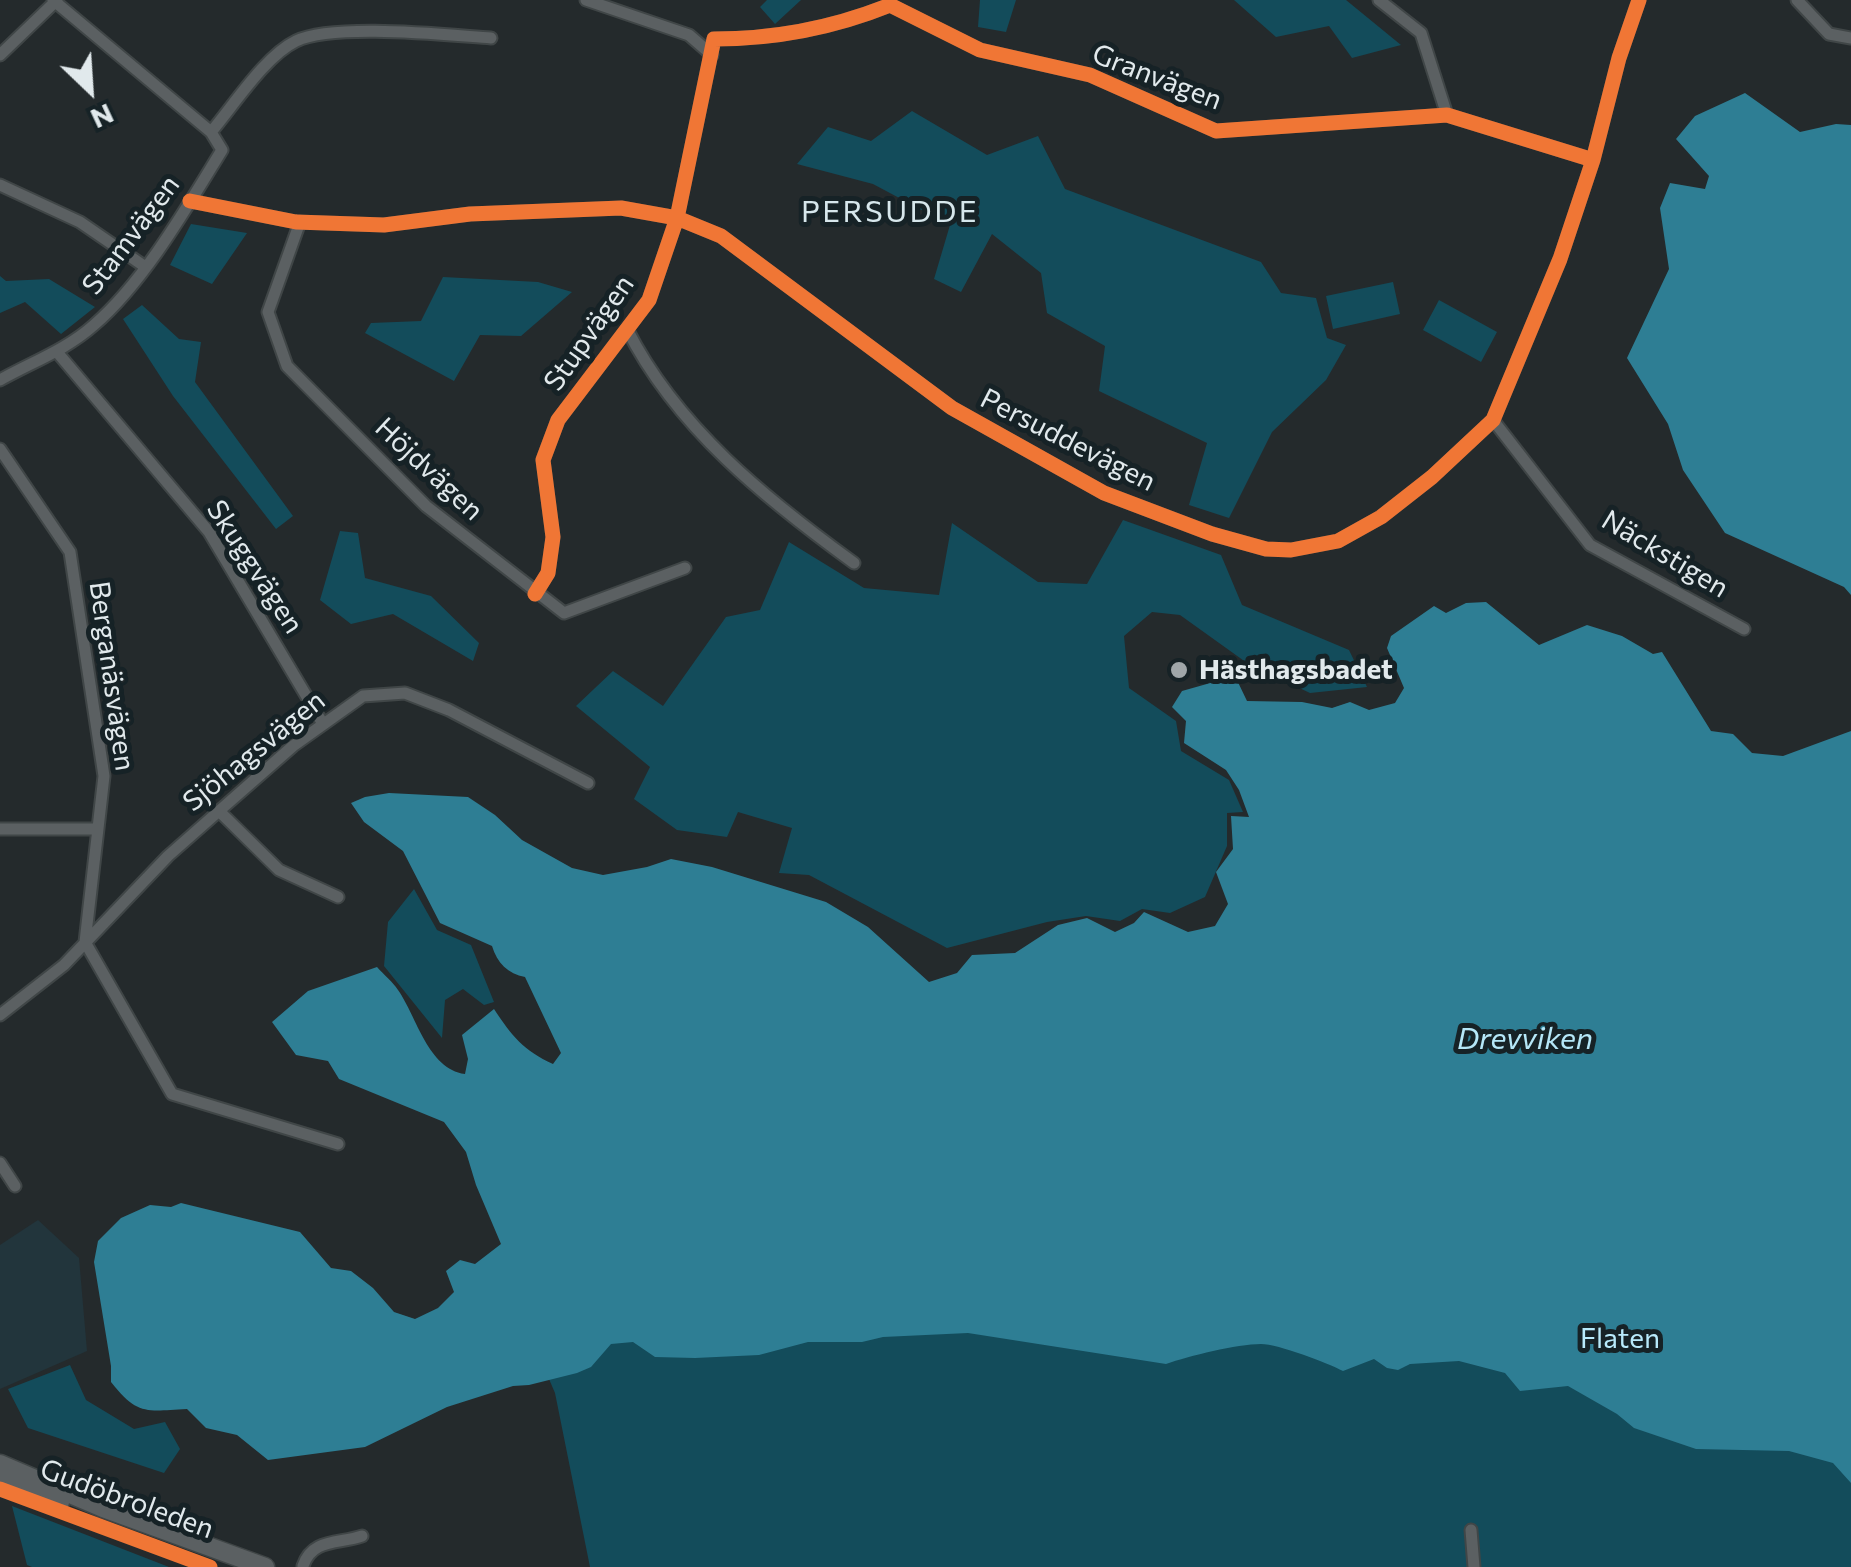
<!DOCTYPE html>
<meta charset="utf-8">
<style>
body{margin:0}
#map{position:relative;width:1851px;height:1567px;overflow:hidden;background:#242a2c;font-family:Commissioner,sans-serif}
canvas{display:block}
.north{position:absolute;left:40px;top:40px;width:100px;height:100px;-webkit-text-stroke:8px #162226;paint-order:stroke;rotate:155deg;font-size:28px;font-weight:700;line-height:40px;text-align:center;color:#e1e9ec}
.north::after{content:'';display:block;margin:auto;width:35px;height:45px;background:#e1e9ec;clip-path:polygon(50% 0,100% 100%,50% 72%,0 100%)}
</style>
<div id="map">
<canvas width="1851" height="1567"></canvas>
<div class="north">N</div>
</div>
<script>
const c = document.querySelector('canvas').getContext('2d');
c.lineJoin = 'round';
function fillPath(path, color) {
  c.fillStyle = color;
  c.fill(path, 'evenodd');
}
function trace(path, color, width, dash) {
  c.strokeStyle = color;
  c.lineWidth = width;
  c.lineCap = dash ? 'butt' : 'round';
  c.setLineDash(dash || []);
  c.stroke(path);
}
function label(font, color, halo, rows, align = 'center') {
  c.font = font + ' Commissioner,sans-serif';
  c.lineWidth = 10;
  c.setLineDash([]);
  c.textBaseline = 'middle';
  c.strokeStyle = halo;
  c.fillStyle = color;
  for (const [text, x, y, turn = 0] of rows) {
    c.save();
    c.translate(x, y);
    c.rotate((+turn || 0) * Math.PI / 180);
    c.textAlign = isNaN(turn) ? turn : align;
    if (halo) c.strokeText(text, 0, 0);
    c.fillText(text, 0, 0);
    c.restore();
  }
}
const built = new Path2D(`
 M38,1220L79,1258L87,1351L0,1389V1245Z`);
const green = new Path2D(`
 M767,0H801L775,24L760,7Z
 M980,0H1016L1006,32L978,27Z
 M1234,0H1346L1401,45L1352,58L1329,26L1276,37Z
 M912,111L987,155L1038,136L1065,189L1261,262L1281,293L1316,298L1327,338L1346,345L1326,380L1272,432L1229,518L1189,505L1207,443L1099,391L1105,346L1047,313L1041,273L992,234L961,292L934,279L950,225L873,184L797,164L828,127L871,141Z
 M191,224L247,233L212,284L170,265Z
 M0,276L6,281L49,279L95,307L61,334L25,302L0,313Z
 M443,277L538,282L572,292L521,336L480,335L454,381L365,333L371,323L421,321Z
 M1393,282L1400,314L1333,329L1326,296Z
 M1439,300L1497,332L1481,362L1423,330Z
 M142,305L179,339L201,342L195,382L293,516L276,529L173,396L123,319Z
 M1123,520L1221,555L1242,605L1349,650L1367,687L1310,693L1247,663L1180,615L1152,612L1124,636L1129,688L1176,721L1181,751L1229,780L1243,812L1227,813V846L1205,897L1170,913L1142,909L1120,921L1086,916L1047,922L947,948L809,875L779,873L792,828L738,812L727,837L677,830L634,799L650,767L576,706L613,671L663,706L726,617L760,610L789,542L864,588L939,595L952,523L1038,582L1087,584Z
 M340,531L358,533L365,578L431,596L479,643L473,661L393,614L351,624L320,600Z
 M414,889L437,930L471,945L494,1002L484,1005L463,989L445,1000L442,1038L384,966L388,922Z
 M1851,1095V1567H590L555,1393L519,1309Z
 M70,1365L86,1400L134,1429L165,1422L180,1449L164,1473L28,1428L8,1389Z
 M12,1506L169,1567H32L27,1565Z`);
const water = new Path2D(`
 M1745,93L1800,132L1836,124L1851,125V595L1844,587L1725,533L1683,470L1668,424L1627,358L1669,269L1660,208L1670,183L1705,189L1709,176L1676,139L1695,116Z
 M1486,602L1539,645L1587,625L1622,636L1653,654L1662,652L1711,731L1733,734L1752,753L1783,756L1851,731V1483L1833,1463L1789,1451L1696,1449L1634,1428L1617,1414L1568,1386L1520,1391L1505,1373L1459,1361L1410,1364L1398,1370L1387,1368L1374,1359L1343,1371C1328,1363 1278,1344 1261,1344C1237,1344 1189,1356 1166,1364L968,1333L883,1337L862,1342H808L759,1355L695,1358L655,1357L633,1342L611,1344L591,1367L577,1373L529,1385L513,1386L447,1407L365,1447L268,1460L237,1435L206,1428L187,1409C146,1411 138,1416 111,1382V1366L94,1262L98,1241L121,1218L150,1205L171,1207L181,1203L300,1232L331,1268L351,1271L373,1288L394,1312L415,1319L438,1308L454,1292L446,1271L460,1260L475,1264L501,1244L476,1185L466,1152L444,1122L339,1079L328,1061L296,1055L272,1022L308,991L377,967C384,975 393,982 398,990C417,1017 428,1069 465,1074L468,1059L462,1035L494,1009C511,1035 524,1051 553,1064L561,1053L525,977C508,974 497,963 492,946L440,923L403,851L364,822L351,803L365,797L389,793L468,797L495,815L522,840L572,868L603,875L647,867L671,859L712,867L826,902L868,927L929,982L957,973L972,955L1015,953L1058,925L1087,918L1115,932L1134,923L1144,912L1188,932L1215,926L1228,904L1216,872L1233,849L1231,816L1249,817L1239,790L1226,770L1184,743L1186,721L1172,707L1182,691L1235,676L1247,701L1302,702L1332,708L1350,702L1369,710L1395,703L1404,688L1387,648L1391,636L1434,606L1446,613L1466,603Z`);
const street = new Path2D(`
 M586,0L689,35L712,55
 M1379,0L1421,33L1447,115
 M1797,0L1829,34L1851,38
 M0,55L57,0
 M211,132C234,105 265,56 296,41C334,23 446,35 491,38
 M0,185L80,222L144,266
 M190,201L296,222L384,225L470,214L621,208L677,218L721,236L952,408L1104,493L1212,534L1266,549L1291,550L1338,541L1381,517L1432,477L1493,420L1560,259L1593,160L1619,58L1639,0
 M300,222L268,312L287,366L426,506L564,613L685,568
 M627,329C677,428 766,499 854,563
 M57,352L209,532L323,724
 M0,380C32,362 66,350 94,325C144,282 187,207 222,150L211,132L53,0
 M1493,420L1590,545L1744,629
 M0,449L70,552L104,776L85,942L172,1094L338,1144
 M535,594L548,573L553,537L543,460L558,420L649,300L677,218L714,39C777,39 833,28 890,5L980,50L1090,75L1216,131L1447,115L1593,160
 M219,811L279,870L338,897
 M0,829H96
 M0,1015L64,965L168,856L219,811L293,746L363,696L405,693L449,710L588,783
 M0,1163L15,1186
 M1471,1530L1474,1567
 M303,1566C312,1538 339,1544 362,1536`);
const secondary = new Path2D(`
 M0,1464L103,1508L265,1567
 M0,1478L60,1502`);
const cycleway = new Path2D(`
 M190,201L296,222L384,225L470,214L621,208L677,218L721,236L952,408L1104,493L1212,534L1266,549L1291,550L1338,541L1381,517L1432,477L1493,420L1560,259L1593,160L1619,58L1639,0
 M535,594L548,573L553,537L543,460L558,420L649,300L677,218L714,39C777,39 833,28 890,5L980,50L1090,75L1216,131L1447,115L1593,160
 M0,1489L210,1567`);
const markers = [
 [1179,670,10,"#9fa6a9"]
];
const streetNames = [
 ["Granvägen",1157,77,21],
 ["Stamvägen",131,235,-53],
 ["Stupvägen",589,333,-55],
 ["Persuddevägen",1068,440,27],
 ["Höjdvägen",429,469,43],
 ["Näckstigen",1665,554,31],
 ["Skuggvägen",255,567,57],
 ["Berganäsvägen",112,676,82],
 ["Sjöhagsvägen",254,751,-39],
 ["Gudöbroleden",127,1499,20]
];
const poiNames = [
 ["Hästhagsbadet",1199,670]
];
const parkNames = [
 ["Flaten",1620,1339]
];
const neighbourhoodNames = [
 ["PERSUDDE",890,212]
];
const waterNames = [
 ["Drevviken",1525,1039]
];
fillPath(built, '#22353c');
fillPath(green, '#134c5b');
fillPath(water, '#2e7e94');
trace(street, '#404647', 15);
trace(secondary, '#404647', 21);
trace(street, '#5b6062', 11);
trace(secondary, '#5b6062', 18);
trace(cycleway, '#f07635', 15);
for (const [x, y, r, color] of markers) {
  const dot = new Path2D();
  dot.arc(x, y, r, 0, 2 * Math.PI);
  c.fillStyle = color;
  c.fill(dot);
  trace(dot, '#162226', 4);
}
label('28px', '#e1e9ec', '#162226', streetNames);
label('bold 28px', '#e1e9ec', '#162226', poiNames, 'left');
label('28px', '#b8eafb', '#162226', parkNames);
c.letterSpacing = '2.5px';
label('30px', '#d7e7ec', '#162226', neighbourhoodNames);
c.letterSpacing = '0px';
label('italic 30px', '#b5e7f8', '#162226', waterNames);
</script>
